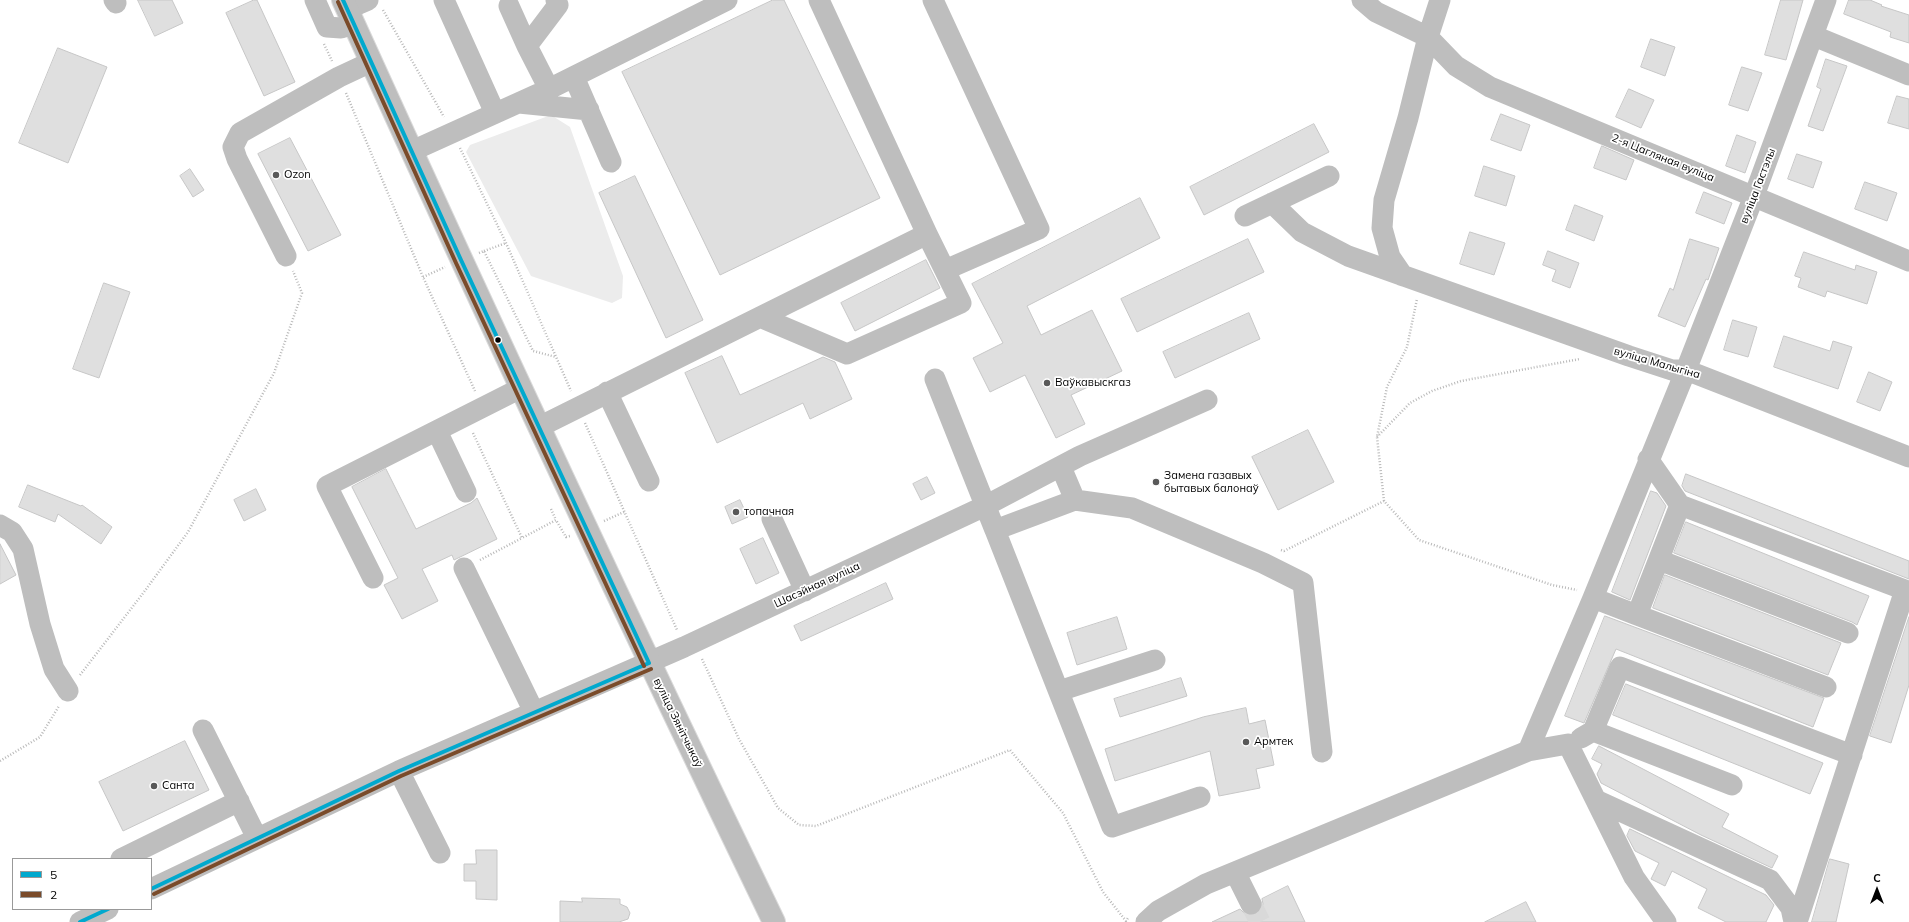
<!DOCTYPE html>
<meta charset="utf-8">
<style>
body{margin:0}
#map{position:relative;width:1909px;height:922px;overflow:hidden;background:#fff;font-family:Mulish,sans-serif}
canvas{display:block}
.legend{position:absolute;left:12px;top:858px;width:140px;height:52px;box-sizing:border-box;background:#fff;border:1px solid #999;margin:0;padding:5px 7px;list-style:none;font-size:12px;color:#000}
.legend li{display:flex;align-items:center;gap:8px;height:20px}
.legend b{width:20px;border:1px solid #999}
.north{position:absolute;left:1857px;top:870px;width:40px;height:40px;-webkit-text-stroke:3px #fff;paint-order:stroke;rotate:0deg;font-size:11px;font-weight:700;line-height:16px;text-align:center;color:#000}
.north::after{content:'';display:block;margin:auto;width:14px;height:18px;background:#000;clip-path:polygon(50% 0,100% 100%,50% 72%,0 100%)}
</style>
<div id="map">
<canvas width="1909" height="922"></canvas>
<ul class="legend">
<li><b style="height:5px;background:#00a9ce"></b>5</li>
<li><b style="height:5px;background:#7a4b2a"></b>2</li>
</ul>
<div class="north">С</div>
</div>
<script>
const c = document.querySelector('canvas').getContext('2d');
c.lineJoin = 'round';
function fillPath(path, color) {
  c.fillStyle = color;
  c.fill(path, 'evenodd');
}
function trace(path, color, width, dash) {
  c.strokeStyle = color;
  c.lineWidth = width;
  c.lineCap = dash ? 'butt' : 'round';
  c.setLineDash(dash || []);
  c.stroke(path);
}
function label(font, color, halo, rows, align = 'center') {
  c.font = font + ' Mulish,sans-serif';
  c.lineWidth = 3.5;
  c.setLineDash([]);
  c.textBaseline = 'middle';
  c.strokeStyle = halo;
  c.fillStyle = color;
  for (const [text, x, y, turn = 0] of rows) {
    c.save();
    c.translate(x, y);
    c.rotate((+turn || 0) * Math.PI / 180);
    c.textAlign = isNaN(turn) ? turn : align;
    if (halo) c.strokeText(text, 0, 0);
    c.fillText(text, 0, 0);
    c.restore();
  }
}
const green = new Path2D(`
 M551,115L570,127L623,276L622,298L612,303L531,276L466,152L470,145Z`);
const building = new Path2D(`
 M138,0H172L183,23L155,36Z
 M254,0H257L295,82L264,96L226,13Z
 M773,0H784L880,198L720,275L622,72Z
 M1781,0H1803L1786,60L1765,55Z
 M1849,0H1870L1882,5L1881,6L1909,15V43L1890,37L1891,32L1844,14Z
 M1651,39L1675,47L1665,76L1641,67Z
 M58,48L107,67L68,163L19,143Z
 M1826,59L1847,66L1823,131L1808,126L1821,89L1817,87Z
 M1742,67L1762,73L1748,111L1729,105Z
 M1629,89L1654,100L1641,128L1616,117Z
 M1897,96L1909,99V129L1888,123Z
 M1501,114L1530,125L1521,151L1491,140Z
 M1314,124L1329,152L1204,215L1190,187Z
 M1737,135L1756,142L1745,173L1726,166Z
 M290,138L341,235L308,251L258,154Z
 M1602,146L1634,160L1626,180L1594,168Z
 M1797,154L1822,162L1813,188L1788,179Z
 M1484,166L1515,176L1506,206L1475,196Z
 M190,169L204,190L193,197L180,176Z
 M635,176L703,320L666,338L599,193Z
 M1865,182L1897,193L1887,221L1855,209Z
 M1704,192L1732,203L1724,224L1696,213Z
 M1140,198L1160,238L1027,306L1041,335L1092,310L1122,371L1071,395L1085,424L1056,438L1025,375L990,392L973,358L1003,343L972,284Z
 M1575,205L1603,216L1594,241L1566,230Z
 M1470,232L1505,243L1494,275L1460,264Z
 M1248,239L1264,272L1137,332L1121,299Z
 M1690,239L1719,248L1708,280L1706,279L1685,327L1658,316L1670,288L1673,290Z
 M1548,251L1579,263L1570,288L1552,281L1556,270L1543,265Z
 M1804,252L1855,270L1856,265L1877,272L1867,304L1827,291L1825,297L1798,287L1801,278L1795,276Z
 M926,260L940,288L855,331L841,303Z
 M104,283L130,292L99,378L73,369Z
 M1249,313L1260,339L1175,378L1163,352Z
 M1733,320L1757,327L1748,357L1724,350Z
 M1784,336L1830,351L1833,341L1852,347L1838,389L1774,367Z
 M722,356L740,395L823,357L835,362L852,399L810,419L803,403L717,443L685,373Z
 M1869,372L1892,382L1880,411L1857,402Z
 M1308,430L1334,482L1278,510L1252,457Z
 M386,469L416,529L471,503L477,498L497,539L454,560L452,555L422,569L438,601L402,619L384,585L398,578L352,487Z
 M1686,474L1909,561V579L1685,491L1682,486Z
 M927,477L935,493L921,500L913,484Z
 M28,485L81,506L82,505L112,527L101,544L58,514L55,522L19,507Z
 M256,489L266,510L244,521L234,500Z
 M1651,491L1657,493L1666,506L1630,600L1612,592Z
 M740,500L748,517L732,524L725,507Z
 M1686,522L1869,596L1857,625L1852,622L1674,553Z
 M763,538L779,573L756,584L740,549Z
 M0,544L16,575L0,584Z
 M1665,575L1841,643L1828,675L1653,608Z
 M886,583L893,599L801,641L794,626Z
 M1605,616L1824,698L1813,727L1616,649L1584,723L1565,716Z
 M1117,617L1127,649L1077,665L1067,633Z
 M1909,617V685L1891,743L1870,736Z
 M1181,678L1187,696L1120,717L1114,699Z
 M1626,684L1823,763L1810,794L1613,715Z
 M1246,708L1249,724L1265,720L1274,765L1256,769L1260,788L1219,796L1210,751L1115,781L1105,749L1203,717Z
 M185,741L209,790L123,831L99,782Z
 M1599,746L1729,814L1722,827L1778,856L1772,868L1701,835L1601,783L1597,774L1602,764L1592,759Z
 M1630,829L1766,895L1774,905L1766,922H1726L1698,908L1707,889L1672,871L1665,886L1651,879L1659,863L1635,851L1627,836Z
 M476,850H497V900L476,899V881H464V864H476Z
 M1830,859L1849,864L1836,922H1812Z
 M1288,886L1305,922H1212L1240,909L1245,914L1251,916L1256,915L1261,910L1263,904L1262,899Z
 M582,898L620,899V904L627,907L630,913L628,919L619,922H560V901L582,902Z
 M1526,902L1536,922H1485Z`);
const minorTunnel = new Path2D(`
 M1251,904L1260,922`);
const path = new Path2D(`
 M383,10L444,117
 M324,44L332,61
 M346,93L423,277L475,391
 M460,148L506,243L571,391
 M484,251L506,243
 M479,253L484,251L533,351L556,357
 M423,277L445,267
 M585,423L677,630
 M473,433L522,538L556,520L566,537L570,536
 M1377,437L1410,403L1432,391L1461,381L1580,359
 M1384,501L1377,437L1387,387L1407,347L1417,299
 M551,509L556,520
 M604,521L624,512
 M1281,550L1284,551L1384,501L1419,540L1552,585L1577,590
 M480,560L522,538
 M702,659L739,739L778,808L799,825L816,826L1010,750L1063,813L1103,892L1126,921L1128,918
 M80,675L144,592L188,532L274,373L302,293L293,271
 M0,761L40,737L59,706`);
const minor = new Path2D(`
 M114,0L116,3
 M315,0L327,27L341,28L354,24
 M444,0L495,113
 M933,0L1039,229L945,270
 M1362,0L1376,12L1428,37L1456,66L1490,87L1909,261
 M509,6L527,46
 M347,9L368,0
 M1814,36L1909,75
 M574,77L611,162
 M549,89L527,46L558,5L556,0
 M519,103L589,110
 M412,151L549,89L727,0
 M1272,203L1302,232L1348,256L1629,356L1672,370H1686L1909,457
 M1245,216L1329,176
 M286,256L237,159L233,147L240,133L339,77L371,62
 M1403,276L1390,257L1382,228L1384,200L1408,118L1428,37L1440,0
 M760,317L847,354L961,303L927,234
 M935,379L995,530L1075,500L1132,508L1263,563L1303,583L1322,752
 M607,392L649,481
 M539,427L927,234L819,0
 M437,431L466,492
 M1648,459L1680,505L1905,590L1797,922
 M1061,467L1075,500
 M772,519L805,591
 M0,525L12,532L23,549L40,624L54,669L68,691
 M995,530L1112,827L1200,797
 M1659,560L1848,633
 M464,568L534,712
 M373,578L327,486L521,388
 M1593,598L1637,615L1680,505
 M1637,615L1826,687
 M1059,691L1155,660
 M203,730L257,838
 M1593,731L1620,667L1852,755
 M1581,738L1593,731L1732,785
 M1528,751L1568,744L1634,877L1666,922
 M399,771L440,853
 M1596,800L1770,880L1791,908L1794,922
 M121,859L239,801
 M1235,872L1251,904
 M151,889L399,771L684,647L985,506L1080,456L1207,400
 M80,922L108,909
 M1146,922L1158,911L1206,884L1528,751L1593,598L1686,370L1754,196L1826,0`);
const major = new Path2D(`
 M343,0C483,309 626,616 774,922`);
const bus1 = new Path2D(`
 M343,0L461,260L649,663
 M151,889L399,771L649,663
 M80,922L108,909`);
const bus2 = new Path2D(`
 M338,2L456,263L644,666
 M154,894L401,776L651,669`);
const markers = [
 [276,175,4,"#595959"],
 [498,340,3.5,"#000"],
 [1047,383,4,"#595959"],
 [1156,482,4,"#595959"],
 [736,512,4,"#595959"],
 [1246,742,4,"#595959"],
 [154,786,4,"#595959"]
];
const streetNames = [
 ["2-я Цагляная вуліца",1663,158,22],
 ["вуліца Гастэлы",1758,186,-69],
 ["вуліца Малыгіна",1657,363,16],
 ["Шасэйная вуліца",817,585,-25],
 ["вуліца Зянітчыкаў",678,723,64]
];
const poiNames = [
 ["Ozon",284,175],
 ["Ваўкавыскгаз",1055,383],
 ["Замена газавых",1164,476],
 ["бытавых балонаў",1164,489],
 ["топачная",744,512],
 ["Армтек",1254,742],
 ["Санта",162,786]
];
fillPath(green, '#ececec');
fillPath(building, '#dfdfdf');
trace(building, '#c7c7c7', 1);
trace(minorTunnel, '#d9d9d9', 21, [21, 10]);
trace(major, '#dbdbdb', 24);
trace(path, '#b9b9b9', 2.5, [1, 2]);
trace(minor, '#bebebe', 21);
trace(major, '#bebebe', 22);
trace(bus1, '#00a9ce', 4);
trace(bus2, '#7a4b2a', 4);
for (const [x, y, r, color] of markers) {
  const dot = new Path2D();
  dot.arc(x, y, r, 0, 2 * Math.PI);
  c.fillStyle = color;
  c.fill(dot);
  trace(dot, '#fff', 1.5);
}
label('11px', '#000', '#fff', streetNames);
label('11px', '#000', '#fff', poiNames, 'left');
</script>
